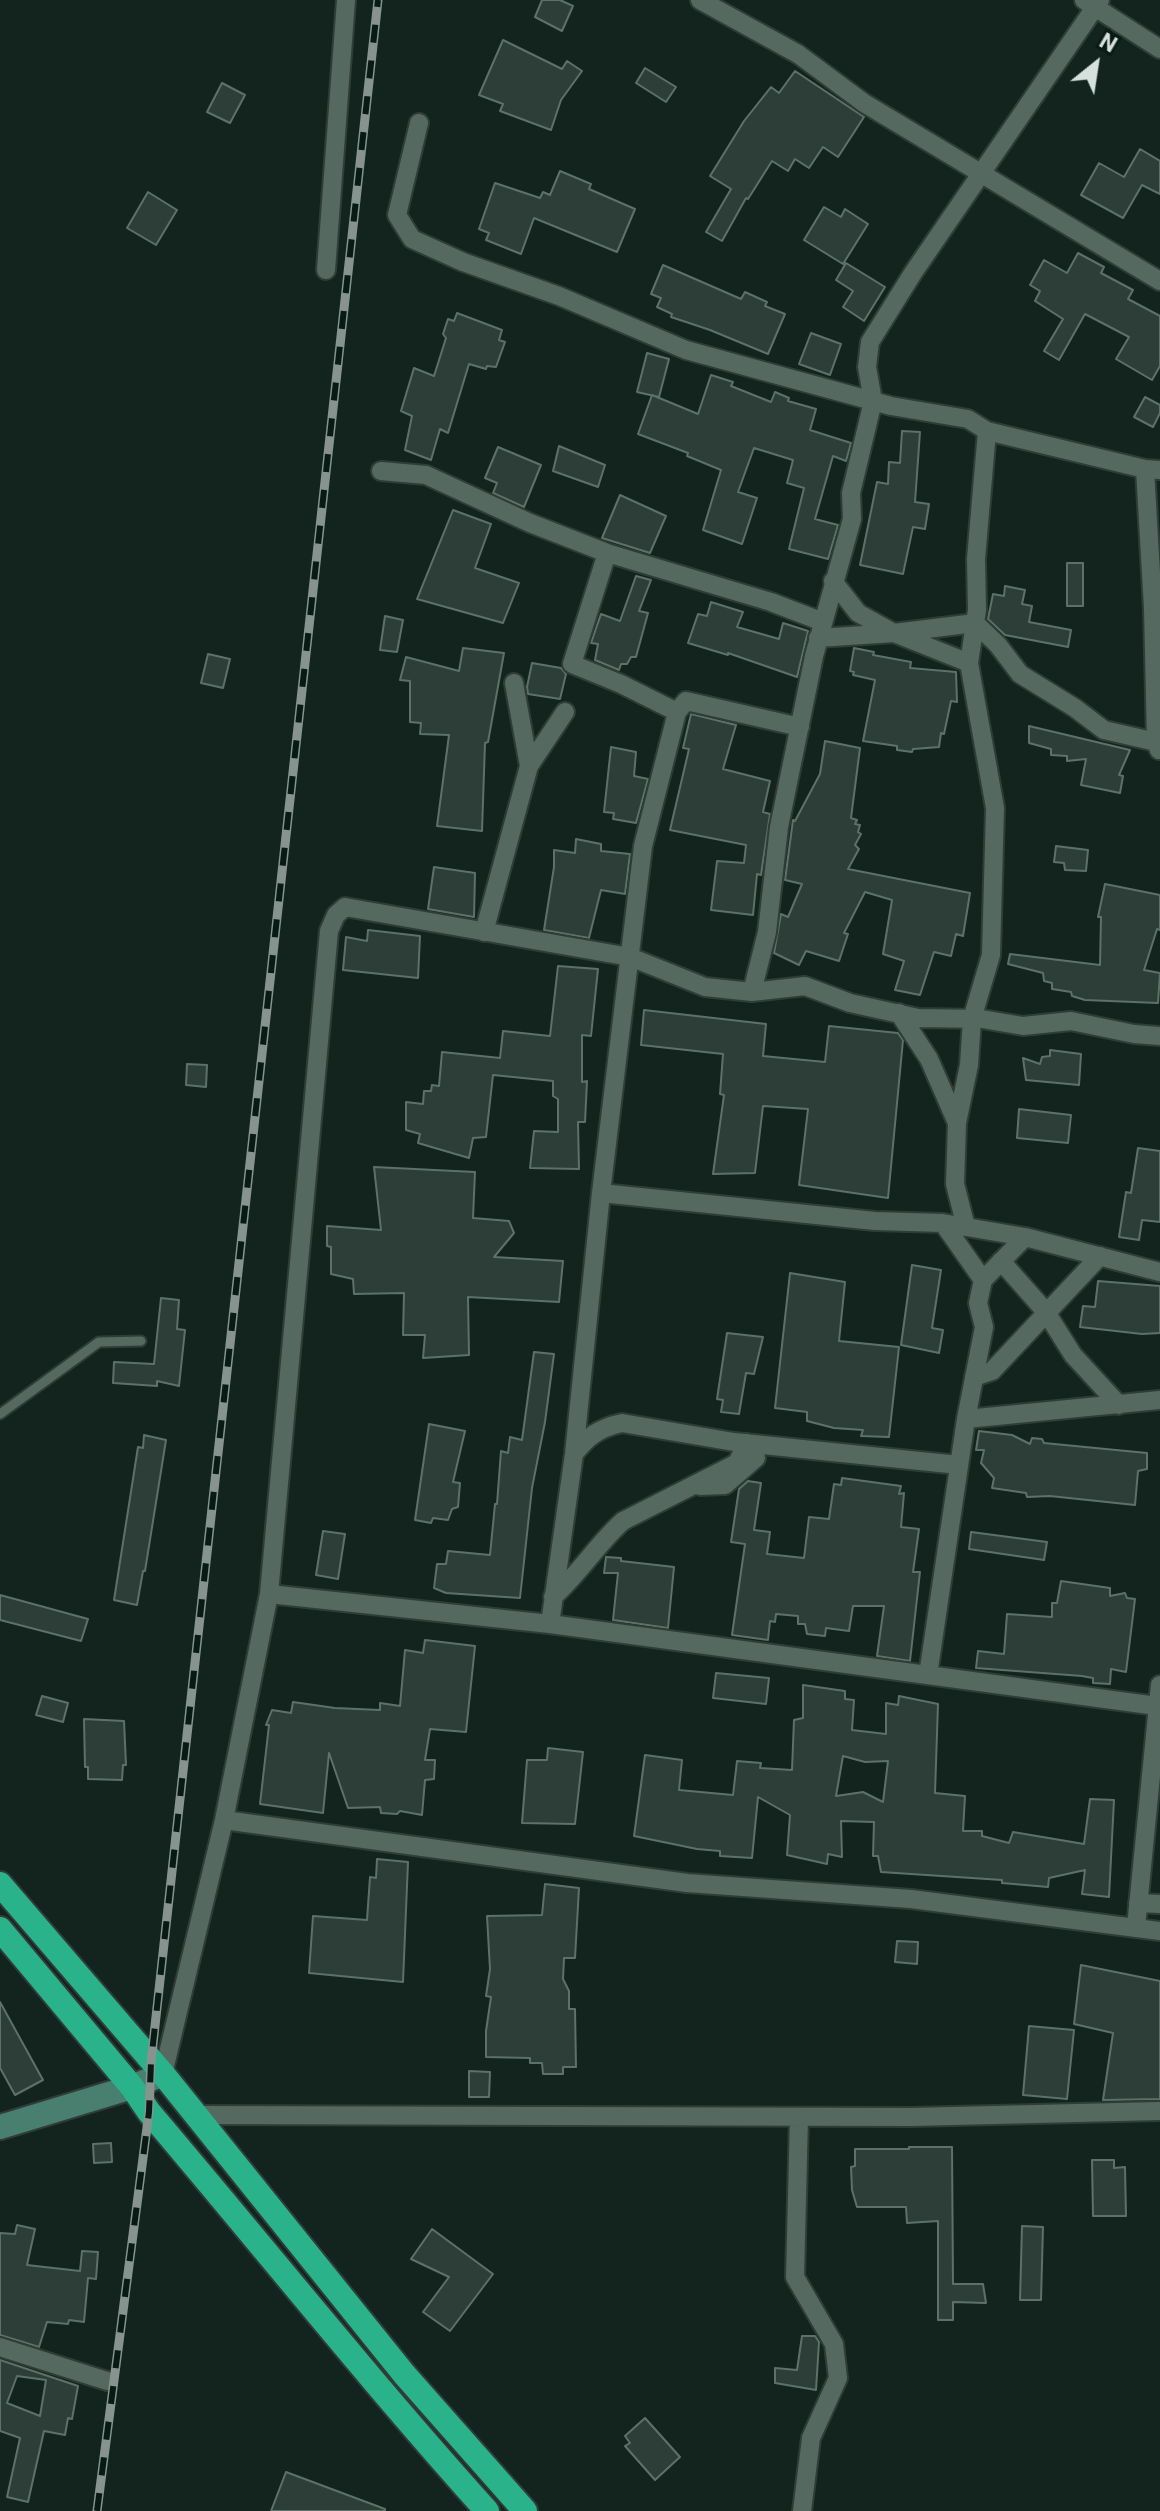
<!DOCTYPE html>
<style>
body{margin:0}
#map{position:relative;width:1160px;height:2511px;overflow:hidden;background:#12241d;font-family:Roboto,sans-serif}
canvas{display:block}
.north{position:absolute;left:1056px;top:24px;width:80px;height:80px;-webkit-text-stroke:6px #091a14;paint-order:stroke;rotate:30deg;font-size:22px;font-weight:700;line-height:32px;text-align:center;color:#d6e1dd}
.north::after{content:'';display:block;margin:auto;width:28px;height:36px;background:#d6e1dd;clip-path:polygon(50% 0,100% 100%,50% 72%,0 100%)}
</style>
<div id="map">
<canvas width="1160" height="2511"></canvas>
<div class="north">N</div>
</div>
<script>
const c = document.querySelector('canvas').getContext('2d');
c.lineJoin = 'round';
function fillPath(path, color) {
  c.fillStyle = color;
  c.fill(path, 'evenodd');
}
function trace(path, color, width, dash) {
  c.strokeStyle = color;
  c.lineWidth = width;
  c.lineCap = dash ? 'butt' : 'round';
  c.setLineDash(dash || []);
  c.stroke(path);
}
const building = new Path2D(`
 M542,0H560L573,6L562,31L535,17Z
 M503,40L562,69L567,61L582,71L561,100L551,130L500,111L503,104L479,95Z
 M645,68L676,87L666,102L636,83Z
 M795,71L864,117L838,157L823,147L809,168L795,159L788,171L772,161L748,199L746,198L722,241L706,232L731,189L710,176L744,121L771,87L779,93Z
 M222,83L245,95L230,123L207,112Z
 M1140,149L1160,161V194L1142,185L1123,218L1081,195L1099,163L1124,177Z
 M560,171L591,184L589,189L635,209L617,252L534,218L521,254L486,240L489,233L479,229L495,183L540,198L543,192L550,195Z
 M148,192L177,210L156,245L127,228Z
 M824,207L841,217L845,209L868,224L843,264L804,240Z
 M1078,253L1104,267L1101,273L1133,290L1128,299L1160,316V366L1152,380L1116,359L1129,337L1085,314L1059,360L1044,351L1063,319L1035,301L1040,291L1030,285L1044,260L1067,273Z
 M846,263L885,287L864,321L843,307L853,291L836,280Z
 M663,265L741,299L745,292L767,302L765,306L785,314L768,354L710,330L671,317L672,314L657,307L661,298L651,294Z
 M457,313L502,330L499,340L505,342L496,367L487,366L486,369L469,364L448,433L440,429L431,460L405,450L412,416L401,411L414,368L434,376L446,338L443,334L448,319L454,321Z
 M811,333L841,344L830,375L799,364Z
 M647,353L669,359L659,397L637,392Z
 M711,375L733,382L731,386L771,402L775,392L789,398L788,401L816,409L810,430L851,443L846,461L833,456L815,519L838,525L828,559L789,549L804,488L787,483L793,460L754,448L738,492L757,498L742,544L703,530L721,470L687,456L688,453L638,434L652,395L698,414Z
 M1145,397L1160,405V413L1153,427L1134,417Z
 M902,431L920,432L915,502L929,504L925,529L913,527L903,574L860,565L877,482L888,484L889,462L900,463Z
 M559,446L605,465L598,487L553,471Z
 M498,447L541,465L524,507L493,493L497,483L485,478Z
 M620,495L666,516L650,553L602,538Z
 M453,510L491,524L475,568L519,583L503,623L417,599Z
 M1067,563H1083V606H1067Z
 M636,576L651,580L639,611L648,613L636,657H631L627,664H621L619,670L595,660L598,644L591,643L601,614L620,621Z
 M1005,586L1025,590L1022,604L1032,606L1029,622L1071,630L1068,647L1005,635L988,619L993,594L1004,596Z
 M711,602L743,612L737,627L779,639L783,623L808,631L797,677L728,653V655L688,643L698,614L707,616Z
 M385,616L403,620L397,652L380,650Z
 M463,648L504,653L488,742L485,743L482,831L437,826L449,735L420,734L421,723L410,722V681L400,680L406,657L459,671Z
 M854,648L874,652L873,655L911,662L910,668L956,672L957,702L951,701L944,734L941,733L939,747L913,749L912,752L897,750V746L863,741L875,680L853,675L854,672L850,671Z
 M208,654L230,659L223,688L201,683Z
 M532,663L561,668L566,674L560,699L528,694L527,687Z
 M691,714L736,725L723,769L770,781L763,812L770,814L761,875L757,874L753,915L711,910L717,861L744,863L746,845L670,830L689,749L683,748Z
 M1029,726L1130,750L1119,775L1123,776L1120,793L1081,785L1086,759L1067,761V756L1051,755V749L1029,743Z
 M825,741L860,748L851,818L857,820L855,824L860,825L858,832L861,834L855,845L859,849L848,869L970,893L963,936L956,934L951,956L934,952L920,995L895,990L904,961L883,954L892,900L865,892L844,933L848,934L839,961L806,951L799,965L774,953L781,914L788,917L802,884L785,880L793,820L795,821L820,774Z
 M611,747L636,752L634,776L648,779L636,823L613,819L614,813L604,812Z
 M576,839L601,844V851L630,854L625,894L601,890L589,938L544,930L554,867V850L575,853Z
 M1056,846L1088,850L1086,871L1065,870L1064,863L1054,862Z
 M434,867L475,873L474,917L428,909Z
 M1105,884L1160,895V930L1157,929L1144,970L1160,973L1158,1003L1085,1000L1072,996L1071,992L1052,989V983L1044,981L1043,973L1008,964L1010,954L1100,965L1101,917H1098Z
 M368,930L420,936L418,978L343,970L346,937L367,941Z
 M558,966L598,969L591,1036L582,1035V1082L587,1081L585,1122H578L579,1169L530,1168L534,1131L558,1132V1099L553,1096V1081L493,1075L486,1137L473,1138L469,1158L418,1143L420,1134L406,1130V1102L423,1104L424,1091H431L432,1085L439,1086L442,1052L500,1058L503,1031L550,1036Z
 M644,1010L766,1024L763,1056L825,1062L829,1026L898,1033L903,1040L888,1198L799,1185L808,1109L763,1106L755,1173L713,1174L724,1095L720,1094L723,1054L641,1045Z
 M1050,1050L1081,1054L1079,1085L1026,1080L1023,1058L1040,1064L1042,1057L1050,1056Z
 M187,1064L207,1065L206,1087L186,1085Z
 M1019,1109L1071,1115L1068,1143L1017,1138Z
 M1138,1148L1160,1151V1222L1142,1220L1139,1240L1119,1237L1126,1192L1131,1193Z
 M374,1167L475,1172L473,1218L509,1221L514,1233L494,1257L563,1261L559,1302L468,1297L469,1355L423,1358L425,1335H403L404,1293L354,1294L353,1279L331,1274V1247L327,1246V1226L381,1230Z
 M912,1265L941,1270L932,1328L943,1330L939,1353L901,1345Z
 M790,1273L845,1282L839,1341L899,1347L889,1437L861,1436L863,1430L834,1428L807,1421V1412L775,1408Z
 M1098,1281L1160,1286V1333L1142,1334L1080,1327L1083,1306L1095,1307Z
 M161,1298L179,1300L177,1329L185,1330L179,1386L157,1381V1386L113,1383L114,1362L154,1364Z
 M727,1333L763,1337L754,1374L746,1373L739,1414L721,1412L723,1400L717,1399Z
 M534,1352L554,1354L545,1422L532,1488L520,1598L446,1593L434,1588L437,1564H446L448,1551L490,1555L495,1504H497L501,1451L508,1453L510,1437L522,1440Z
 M429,1424L465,1431L453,1482L460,1483L458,1507L452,1509L448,1520L433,1518L431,1523L415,1520Z
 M979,1431L1012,1435L1030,1444L1032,1438L1042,1439L1044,1443L1147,1453V1469L1138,1471L1135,1505L1050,1496L1027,1497L1026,1493L992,1488L994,1478L981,1463L984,1450H976Z
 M144,1435L166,1440L145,1571H143L137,1605L114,1600L138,1447L143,1448Z
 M842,1478L901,1486L899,1494L904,1493L901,1527L919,1529L913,1572H920L910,1661L877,1656L884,1606H853L849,1631L826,1628L825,1636L807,1634L805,1624H798V1616L776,1614L775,1622L770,1621L768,1640L732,1635L745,1544L731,1542L739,1489L748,1481L761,1483L754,1530L770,1532L767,1554L804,1558L809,1517L829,1519L834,1484L841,1485Z
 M323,1531L345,1534L338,1579L316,1575Z
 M971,1532L1047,1542L1044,1560L969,1549Z
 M606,1557L621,1558V1561L674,1567L668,1628L613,1620L618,1573H604Z
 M1061,1581L1110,1588V1596L1125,1593L1127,1598L1135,1599L1126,1672L1111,1669L1110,1684L1093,1683V1678L1082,1676L976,1668L978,1651L1004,1654L1007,1614L1052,1617V1603H1057Z
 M0,1595L88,1619L81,1641L0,1620Z
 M425,1640L475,1646L466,1732L430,1729L425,1760H435L434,1779L425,1780L422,1815L400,1811L397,1814L381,1813L380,1807L348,1808L329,1753L323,1813L260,1804L269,1725H266L272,1710L291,1713L293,1702L335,1708L380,1710V1703L400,1706L405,1650L423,1653Z
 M716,1673L769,1678L766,1704L713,1698Z
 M803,1685L845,1691V1699L854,1700L852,1730L886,1734V1703L898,1705L899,1696L938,1704L935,1793L965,1796L963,1831H982V1836L1009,1843L1013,1832L1084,1844L1090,1799L1114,1800L1109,1897L1082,1894L1085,1870L1049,1878L1048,1887L1002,1883V1880L881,1872L878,1856H873L874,1822L841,1821L842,1857L828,1854L827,1864L787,1855L790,1815L758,1797L752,1858L720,1856V1851L697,1849L634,1836L645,1755L682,1760L679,1790L733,1795L737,1761L761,1763L760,1768L792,1770L794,1720L803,1718ZM843,1756L865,1762L888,1761L883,1802L863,1792L836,1796Z
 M42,1696L68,1703L63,1722L36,1715Z
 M84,1719L124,1721L126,1765H123L122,1780L88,1779V1767H85Z
 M548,1748L583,1752L575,1824L522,1823L527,1760H547Z
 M377,1859L408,1862L403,1982L309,1973L313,1916L367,1920L370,1877L376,1878Z
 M545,1884L579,1888L575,1958H564L563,1979L569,1991V2009H575L576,2067H563V2074H543L542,2063H530V2058L486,2057V2031L491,1997L486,1996L490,1969L487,1916L542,1915Z
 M897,1941L918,1942L917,1964L895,1962Z
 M1081,1965L1160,1981V2099L1103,2100L1113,2033L1074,2024Z
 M0,2002L43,2080L15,2095L0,2068Z
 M1029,2026L1074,2030L1067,2099L1023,2095Z
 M469,2071L490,2072L489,2097H469Z
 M111,2143L112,2162L94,2163L93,2144Z
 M909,2147H952L953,2284H983L986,2303L953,2302V2320H938V2221L907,2223L906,2207H857L852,2190L851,2167L855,2166V2149H909Z
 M1092,2160H1114V2168L1125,2167L1126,2216H1093Z
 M17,2225L35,2229L27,2265L80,2271L82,2251L98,2252L96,2279L88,2278L84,2322L69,2320L68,2324L47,2322L39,2347L0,2335V2233L15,2234Z
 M1022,2226L1043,2227L1041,2300H1020Z
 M432,2229L493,2274L450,2331L423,2312L449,2277L411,2259Z
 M802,2336H815L819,2342L816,2390L775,2383V2368L797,2370Z
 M0,2360L78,2386L72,2419L68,2418L65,2435L44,2431L28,2502L7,2497L20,2438L0,2431ZM17,2376L46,2380L40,2416L7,2403Z
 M645,2418L680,2457L655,2480L625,2446L630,2443L625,2436Z
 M286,2472L385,2509V2511H271Z`);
const lane = new Path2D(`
 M0,1414L99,1342L141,1341`);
const street = new Path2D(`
 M700,0L798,54L864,103L1160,281
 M1084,0L1160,49
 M419,123L397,215L412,239L463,262L559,296L686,350L891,406L968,419L987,431L976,559L977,610L969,663L995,808L991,955L972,1019L969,1065L957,1123L955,1184L966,1227
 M326,270L346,0
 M987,431L1145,469L1160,470
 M1145,469L1153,608L1156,742L1159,750
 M381,471L426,475L530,523L607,553L572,664L621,684L677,712
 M607,553L771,602L823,622
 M833,581L858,613L894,633L975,623L998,645L1020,674L1075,708L1104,730L1156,742
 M818,638L894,633L969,663
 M514,683L529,766
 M484,932L529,766L565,712
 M752,992L767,932L779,827L814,656L852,519L851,493L873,401L867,367L870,342L913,273L1100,0
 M899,1013L929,1059L957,1123
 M601,1193L875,1221L943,1223L1025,1237L1160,1272
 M943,1223L983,1280
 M1001,1261L1046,1312L1073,1355L1119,1405
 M974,1377L992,1371L1100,1256
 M966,1419L1160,1400
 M574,1454C588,1436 599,1428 622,1423L734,1442L959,1465
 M700,1486L725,1485L756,1458
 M269,1594L550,1624L1157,1706
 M553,1597C580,1573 598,1543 623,1521L737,1463L747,1443
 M550,1624L574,1454L601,1193L643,846L677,712L686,701L800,727
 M928,1675L966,1419L984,1327L978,1303L983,1280L1025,1237
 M224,1820L687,1883L911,1899L1160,1931
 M1138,1903L1160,1904
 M1136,1927L1160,1685
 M163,2074L224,1820L269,1594L329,931L336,915L345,907L630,957L705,987L752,992L805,986L850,1003L918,1018L982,1019L1023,1026L1071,1021L1134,1034L1160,1036
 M195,2115L911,2117L1160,2111
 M799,2117L795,2277L834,2344L838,2378L811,2438L802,2511
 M0,2347L107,2381`);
const secondary = new Path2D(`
 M0,2127L132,2087L163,2074`);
const highway = new Path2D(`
 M0,1884L163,2074L404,2374L525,2511
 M0,1929L132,2087L149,2112C262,2245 370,2381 487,2511`);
const rail = new Path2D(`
 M97,2511L149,2112L151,2062L378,0`);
fillPath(building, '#2c3e37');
trace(building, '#5d7169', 2);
trace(lane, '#303c37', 13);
trace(street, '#303c37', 22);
trace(secondary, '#303c37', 28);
trace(highway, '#303c37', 28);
trace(lane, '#556961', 9);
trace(street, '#556961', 18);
trace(secondary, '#487f6e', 24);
trace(highway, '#2ab38b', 24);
trace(rail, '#86938e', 9);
trace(rail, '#091a14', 6, [18]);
</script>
